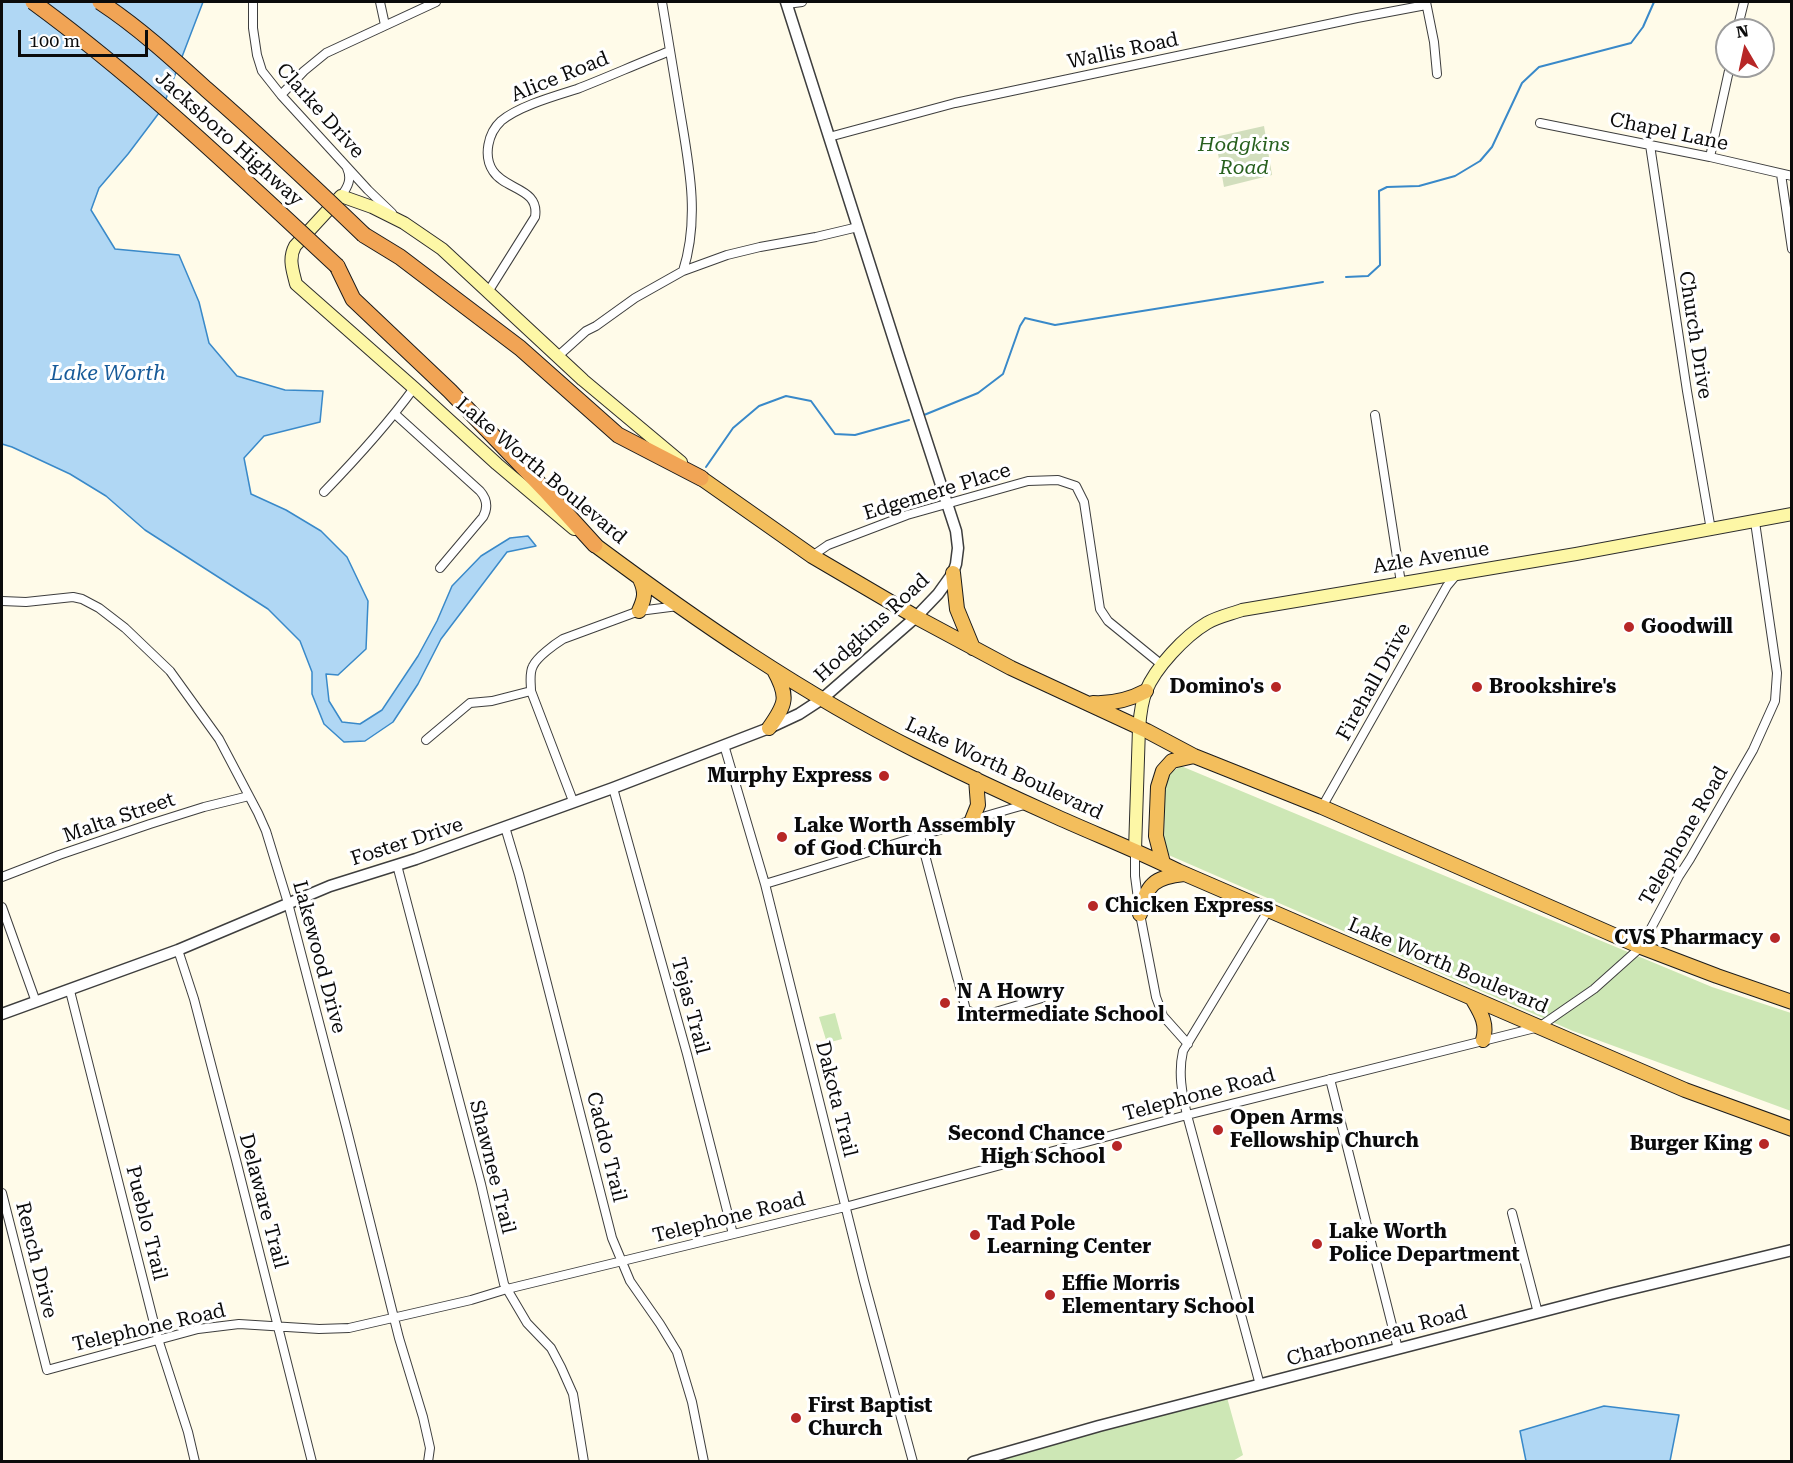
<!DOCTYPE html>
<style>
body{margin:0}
#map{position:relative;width:1793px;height:1463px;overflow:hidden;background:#fffbe9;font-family:"Roboto Serif",serif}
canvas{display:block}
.frame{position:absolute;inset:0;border:3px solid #0b0b0b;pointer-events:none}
.north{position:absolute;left:1715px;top:18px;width:60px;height:60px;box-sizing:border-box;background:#fff;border:2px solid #9d9d9d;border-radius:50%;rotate:351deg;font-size:16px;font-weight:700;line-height:24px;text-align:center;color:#0b0b0b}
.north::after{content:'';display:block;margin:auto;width:21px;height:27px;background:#b72727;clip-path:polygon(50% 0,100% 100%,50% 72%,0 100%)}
.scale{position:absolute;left:18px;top:30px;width:130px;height:27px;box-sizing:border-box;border:3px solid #0b0b0b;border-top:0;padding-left:8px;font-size:18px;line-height:21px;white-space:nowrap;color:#0b0b0b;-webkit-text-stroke:4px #fff;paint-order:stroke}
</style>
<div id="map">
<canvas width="1793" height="1463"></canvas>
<div class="frame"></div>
<div class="north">N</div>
<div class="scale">100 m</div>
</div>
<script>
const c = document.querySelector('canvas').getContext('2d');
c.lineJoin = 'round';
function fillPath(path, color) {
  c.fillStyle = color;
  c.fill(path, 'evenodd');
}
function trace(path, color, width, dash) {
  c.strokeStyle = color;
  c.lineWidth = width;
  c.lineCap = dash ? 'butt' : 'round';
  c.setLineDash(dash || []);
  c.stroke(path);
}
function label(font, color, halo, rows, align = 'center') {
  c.font = font + ' "Roboto Serif",serif';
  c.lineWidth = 6;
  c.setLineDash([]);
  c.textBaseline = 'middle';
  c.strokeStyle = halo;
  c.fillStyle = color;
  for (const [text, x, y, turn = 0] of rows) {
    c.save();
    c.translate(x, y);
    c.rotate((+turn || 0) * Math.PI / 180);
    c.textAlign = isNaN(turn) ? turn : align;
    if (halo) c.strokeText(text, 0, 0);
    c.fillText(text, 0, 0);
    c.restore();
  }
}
const green = new Path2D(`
 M1181,766L1712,987L1791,1013V1111L1573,1031L1164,853L1165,776Z
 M835,1013L842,1039L827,1043L819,1017Z
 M1226,1394L1243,1455L1231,1462H970Z`);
const cemetery = new Path2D(`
 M1264,126L1272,175L1224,187L1215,137Z`);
const water = new Path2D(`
 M2,2H203L162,109L128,154L99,188L91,210L115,249L179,255L199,302L209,343L237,376L285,390L323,391L320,422L264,436L244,458L251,494L286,510L321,531L347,557L368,601L366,649L338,675L326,674L329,701L342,722L360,724L382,710L418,656L437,621L452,586L481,556L510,538L528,536L536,546L507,552L441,639L418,684L393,722L365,741L344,742L324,724L312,694V672L300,641L268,609L145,530L106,496L70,474L12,447L2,444Z
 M1604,1406L1679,1415L1670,1461H1526L1520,1431Z`);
const stream = new Path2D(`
 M1346,277L1368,276L1380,265L1379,191L1387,187L1419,186L1455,176L1480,161L1492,147L1522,83L1539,67L1631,43L1643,27L1654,2
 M924,415L978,393L1003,374L1020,326L1025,318L1055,325L1323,282
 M706,467L733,428L759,406L786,396L811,401L835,434L855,435L909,420`);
const minor = new Path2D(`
 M253,2V28L257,55L262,71L281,95L368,190L392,213
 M380,2L385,25
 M1426,2L1434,42L1437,74
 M787,4L802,2
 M1737,30L1744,2
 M281,95L304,71L326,53L436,2
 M1540,123L1710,157L1792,176
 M829,137L955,103L1357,18L1426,5
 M1650,145L1687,391L1711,530
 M1710,157L1730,66
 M1781,174L1792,249
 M341,196C348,187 352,179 347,168
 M683,271L727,255L760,247L816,237L858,227
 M488,292L535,217C540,188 505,190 493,171C483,156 488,133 501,121C519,106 555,96 577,89C608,77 639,63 670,51
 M557,357L586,331L596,326L635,298L683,271C700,218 689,165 680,111C674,75 668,38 662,2
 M395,414L480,491C487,499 488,508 483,517L440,568
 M1375,415L1401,583
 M324,492C356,459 387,425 414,388
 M812,556L828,545L907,515L1028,481L1058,480L1076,486L1084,502L1100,609L1108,621L1162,665
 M2,601L26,602L73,597L82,599L99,608L125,628L170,671L219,739L258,813L266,831L288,903L347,1130L399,1338L423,1417L430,1448L428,1462
 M426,740L470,703L492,701L531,691
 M724,745L765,884L864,1281L913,1462
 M613,788L687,1054L733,1234
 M573,801L531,691C531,683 529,673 533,666C537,657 555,644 563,639L639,611L678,606
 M1322,807L1447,586L1457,574
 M505,827L519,874L612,1238L630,1281L660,1324L677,1352L692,1402L704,1462
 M920,836L966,1010L982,1016L1042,998
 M1135,850V876L1140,914L1156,997L1163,1016L1188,1044
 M397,865L481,1184L504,1284L527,1323L551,1348L561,1367L573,1394L584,1462
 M2,877L59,855L150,824L204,807L249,796
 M765,884C853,858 940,828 1028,804
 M2,907L36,1002
 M178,950L194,999L236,1160L312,1462
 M70,991L158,1339L188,1432L195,1462
 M1330,1079L1398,1349
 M2,1193L47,1370L198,1329L239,1324L319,1329L349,1328L471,1300L507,1289L845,1207L1187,1115L1539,1027L1594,989L1641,947L1679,876L1690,859L1753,750L1775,701L1777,673L1755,522
 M1512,1213L1538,1313
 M1260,1385L1187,1115C1182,1093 1178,1073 1183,1051L1269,909`);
const tertiary = new Path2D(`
 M2,1014L178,950L330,886L416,859L613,788L769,728L799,714L822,699L916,617L938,594L953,573L956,564L958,548L956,531L900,359L786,2
 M973,1462L1099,1426L1610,1294L1792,1250`);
const secondary = new Path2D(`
 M574,529L497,464L414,388L296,284C293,271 288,259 295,246L341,196L372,207L404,223L442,249L583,380L681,462
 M1135,850L1139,728C1140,716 1141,703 1146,691C1155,668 1185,636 1207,623C1217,617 1231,614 1242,610L1576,554L1792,514`);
const trunk = new Path2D(`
 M701,478L812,556L916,617L1011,668L1147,731L1194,756L1322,807L1641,947L1717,976L1792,1002
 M595,545C697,621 803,694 917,751C963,774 1010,796 1057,817C1097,835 1138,851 1178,871L1685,1090L1792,1129
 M953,573L957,609L973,648
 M639,611C645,598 646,592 640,579
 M1093,703C1113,704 1129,700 1146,691
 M769,728C786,704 789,697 774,670
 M972,820L978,805L976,779
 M1163,863L1156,836L1158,787L1163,771L1172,761L1194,756
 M1140,914C1146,884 1155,877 1184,874
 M1472,998C1480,1012 1488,1023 1483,1040`);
const motorway = new Path2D(`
 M364,235L400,257L520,348L618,435L701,478
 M337,266L353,299L450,391L545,490L595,545`);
const motorwayBridge = new Path2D(`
 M33,2C141,81 239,175 337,266
 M100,2C138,27 172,58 206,89C260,136 312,185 364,235`);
const markers = [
 [1629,627,6,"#b72727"],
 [1276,687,6,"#b72727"],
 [1477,687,6,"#b72727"],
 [884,776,6,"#b72727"],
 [782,837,6,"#b72727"],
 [1093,906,6,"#b72727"],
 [1775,938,6,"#b72727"],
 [945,1003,6,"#b72727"],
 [1218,1130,6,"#b72727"],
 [1764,1144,6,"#b72727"],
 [1117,1146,6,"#b72727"],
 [975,1235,6,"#b72727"],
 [1317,1244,6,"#b72727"],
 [1050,1295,6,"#b72727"],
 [796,1418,6,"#b72727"]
];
const streetNames = [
 ["Wallis Road",1123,51,-12],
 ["Alice Road",560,77,-22],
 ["Clarke Drive",320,111,48],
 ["Chapel Lane",1669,132,12],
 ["Jacksboro Highway",229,139,42],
 ["Church Drive",1695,335,81],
 ["Lake Worth Boulevard",541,471,40],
 ["Edgemere Place",937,492,-17],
 ["Azle Avenue",1431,558,-9],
 ["Hodgkins Road",872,628,-43],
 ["Firehall Drive",1374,682,-61],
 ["Lake Worth Boulevard",1004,769,25],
 ["Malta Street",119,818,-19],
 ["Telephone Road",1684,836,-60],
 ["Foster Drive",407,842,-18],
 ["Lakewood Drive",319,957,75],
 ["Lake Worth Boulevard",1448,966,23],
 ["Tejas Trail",690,1006,75],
 ["Telephone Road",1199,1095,-15],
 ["Dakota Trail",836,1099,76],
 ["Caddo Trail",606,1147,76],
 ["Shawnee Trail",492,1167,76],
 ["Delaware Trail",263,1201,75],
 ["Telephone Road",729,1218,-14],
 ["Pueblo Trail",146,1223,76],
 ["Rench Drive",36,1260,76],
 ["Telephone Road",149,1328,-13],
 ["Charbonneau Road",1377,1336,-15]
];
const parkNames = [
 ["Hodgkins",1244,145],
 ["Road",1244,168]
];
const poiNames = [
 ["Goodwill",1641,627],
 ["Domino's",1264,687,"right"],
 ["Brookshire's",1489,687],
 ["Murphy Express",872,776,"right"],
 ["Lake Worth Assembly",794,826],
 ["of God Church",794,849],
 ["Chicken Express",1105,906],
 ["CVS Pharmacy",1763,938,"right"],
 ["N A Howry",957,992],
 ["Intermediate School",957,1015],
 ["Open Arms",1230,1118],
 ["Fellowship Church",1230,1141],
 ["Second Chance",1105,1134,"right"],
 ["High School",1105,1157,"right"],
 ["Burger King",1752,1144,"right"],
 ["Tad Pole",987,1224],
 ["Learning Center",987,1247],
 ["Lake Worth",1329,1232],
 ["Police Department",1329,1255],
 ["Effie Morris",1062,1284],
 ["Elementary School",1062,1307],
 ["First Baptist",808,1406],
 ["Church",808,1429]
];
const waterNames = [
 ["Lake Worth",108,374]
];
fillPath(green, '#cde7b5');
fillPath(cemetery, '#d2debd');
fillPath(water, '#b0d7f4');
trace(water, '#3989c9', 1.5);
trace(stream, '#3989c9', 2);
trace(minor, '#3e3e3e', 10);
trace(tertiary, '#3e3e3e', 13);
trace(secondary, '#2d2d2d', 14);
trace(trunk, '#1c1c1c', 16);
trace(motorway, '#1c1c1c', 17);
trace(minor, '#fff', 8);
trace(tertiary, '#fff', 10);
trace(secondary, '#fdf7a6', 12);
trace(trunk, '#f3be5c', 14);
trace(motorway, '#f1a455', 15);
trace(motorwayBridge, '#1c1c1c', 17, []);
trace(motorwayBridge, '#f1a455', 15);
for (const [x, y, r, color] of markers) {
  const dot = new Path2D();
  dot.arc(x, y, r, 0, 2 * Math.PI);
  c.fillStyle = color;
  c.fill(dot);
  trace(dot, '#fff', 2);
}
label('20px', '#0b0b0b', '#fff', streetNames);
label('italic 20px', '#28601e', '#fff', parkNames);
label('bold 20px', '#0b0b0b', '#fff', poiNames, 'left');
label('italic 21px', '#185b99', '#fff', waterNames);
</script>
